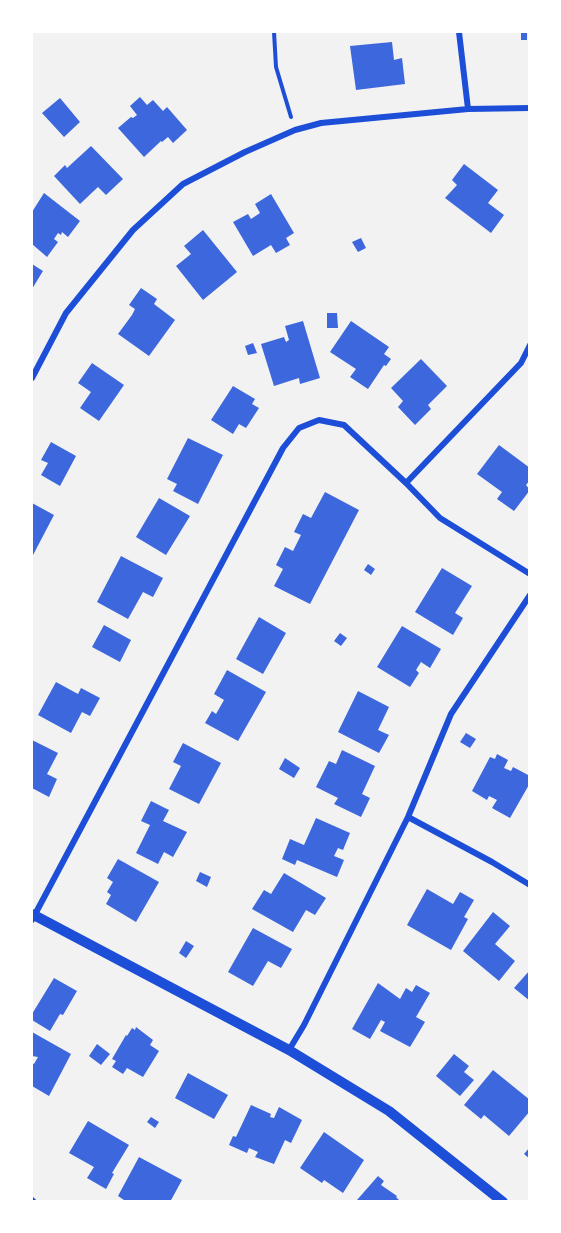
<!DOCTYPE html>
<style>
body{margin:0}
#map{position:relative;width:561px;height:1233px;overflow:hidden;background:#f2f2f2;font-family:Quicksand,sans-serif}
canvas{display:block}
.frame{position:absolute;inset:0;border:33px solid #fff;pointer-events:none}
</style>
<div id="map">
<canvas width="561" height="1233"></canvas>
<div class="frame"></div>
</div>
<script>
const c = document.querySelector('canvas').getContext('2d');
c.lineJoin = 'round';
function fillPath(path, color) {
  c.fillStyle = color;
  c.fill(path, 'evenodd');
}
function trace(path, color, width, dash) {
  c.strokeStyle = color;
  c.lineWidth = width;
  c.lineCap = dash ? 'butt' : 'round';
  c.setLineDash(dash || []);
  c.stroke(path);
}
const building = new Path2D(`
 M521,32H527V40H521Z
 M392,42L394,60L402,58L405,84L356,90L350,46Z
 M140,97L147,105L153,100L163,111L167,107L187,130L173,143L168,137L162,142L161,141L144,157L118,128L131,117L133,118L137,115L130,106Z
 M60,98L80,122L64,137L42,113Z
 M91,146L123,179L106,195L98,187L80,204L54,176L65,165L67,168Z
 M464,164L498,190L488,203L504,215L491,233L445,198L457,185L452,180Z
 M44,193L80,221L68,237L62,232L61,235L58,233L54,239L58,242L47,257L32,244V212Z
 M271,194L294,233L286,238L290,245L276,253L271,245L253,256L233,222L248,214L251,219L260,213L255,204Z
 M203,230L237,272L203,300L176,266L191,254L184,246Z
 M361,238L366,248L358,252L352,242Z
 M32,264L43,271L32,289Z
 M141,288L157,299L154,304L175,320L149,356L118,334L132,315L135,309L129,305Z
 M327,313H337L338,328H327Z
 M303,321L320,378L300,384L299,378L274,386L261,344L284,337L286,342L289,340L285,326Z
 M351,321L389,347L384,354L391,359L386,366L384,365L368,389L350,377L356,369L330,352Z
 M253,343L257,353L248,355L245,346Z
 M421,359L447,386L428,405L431,409L415,425L398,407L403,401L391,388Z
 M92,363L124,385L99,421L80,408L91,392L78,383Z
 M233,386L255,399L252,404L259,408L246,428L239,424L233,434L211,420Z
 M188,438L223,455L198,504L173,491L177,484L167,479Z
 M51,442L76,456L60,486L41,475L48,463L41,460Z
 M499,445L530,468V480L526,485L530,490L514,511L497,499L502,492L477,474Z
 M325,492L359,510L310,604L274,586L283,569L276,565L285,547L293,551L301,535L294,532L303,514L311,518Z
 M159,498L190,516L166,555L136,537Z
 M32,503L54,515L32,557Z
 M121,556L163,578L153,597L143,592L128,619L97,602Z
 M368,564L375,569L371,575L364,570Z
 M442,568L472,586L455,613L463,618L453,635L415,612Z
 M259,617L286,633L263,674L236,659Z
 M104,625L131,640L120,662L92,647Z
 M402,626L441,649L430,668L421,662L416,670L419,673L410,687L377,667Z
 M340,633L347,638L341,646L334,641Z
 M227,670L266,692L238,741L205,723L212,711L216,714L224,700L214,694Z
 M56,682L78,694L81,688L100,698L90,716L82,712L71,733L38,715Z
 M358,691L389,707L378,730L389,735L379,753L338,732Z
 M466,733L476,739L470,748L460,742Z
 M32,740L58,753L47,774L57,779L49,797L32,788Z
 M183,743L221,763L199,804L169,789L181,766L173,762Z
 M342,750L375,766L362,794L370,798L361,817L334,804L338,798L316,787L329,761L336,764Z
 M497,754L508,760L504,768L511,771L513,767L530,776V783L510,818L492,808L497,800L489,796L487,800L472,791L490,757L495,759Z
 M285,758L300,768L294,778L279,769Z
 M151,801L169,810L163,821L187,832L173,857L164,852L158,864L136,853L150,825L141,821Z
 M316,818L350,833L343,850L338,848L334,856L344,860L337,877L297,860L295,865L282,859L290,839L304,845Z
 M118,859L159,882L136,922L106,904L111,895L107,892L113,882L107,878Z
 M200,872L211,877L207,887L196,881Z
 M284,873L326,898L315,915L306,910L293,932L252,909L264,890L271,894Z
 M427,889L453,904L460,892L474,900L464,917L468,919L451,950L407,925Z
 M493,912L510,926L495,944L515,961L499,981L463,951Z
 M253,928L292,949L281,968L268,961L253,986L228,972Z
 M186,941L194,946L186,958L179,953Z
 M530,970V1001L514,988Z
 M54,978L77,991L63,1015L60,1014L50,1031L32,1020V1014Z
 M378,983L400,999L406,988L412,992L416,985L430,993L416,1017L425,1022L410,1047L380,1031L385,1022L381,1020L370,1039L352,1029Z
 M136,1027L153,1040L150,1045L159,1051L143,1077L127,1068L123,1074L112,1067L116,1061L112,1059L126,1035L127,1036L132,1028L135,1030Z
 M32,1032L71,1054L49,1096L32,1086V1063L34,1064L38,1057L32,1056Z
 M97,1044L110,1054L101,1065L89,1056Z
 M454,1054L469,1066L464,1072L474,1080L460,1096L436,1076Z
 M493,1070L530,1100V1111L509,1136L484,1115L481,1119L464,1105Z
 M188,1073L228,1095L214,1119L175,1098Z
 M251,1105L271,1114L270,1117L274,1118L279,1107L302,1120L291,1143L285,1140L274,1164L255,1157L258,1152L249,1148L247,1153L229,1145L233,1136L236,1137Z
 M151,1117L159,1122L155,1128L147,1122Z
 M88,1121L129,1145L112,1173L114,1174L106,1189L87,1178L94,1167L69,1153Z
 M324,1132L364,1160L343,1193L324,1180L322,1183L300,1168Z
 M530,1147V1159L524,1154Z
 M139,1157L182,1180L170,1202H127L118,1196Z
 M378,1176L384,1181L381,1185L397,1196L396,1197L401,1202L357,1200Z`);
const path = new Path2D(`
 M274,32L276,67L291,117`);
const minor = new Path2D(`
 M459,32L468,109
 M32,378L66,313L133,230L183,184L245,152L295,130L321,123L468,109L530,108
 M406,483L521,363L530,345
 M408,817L492,862L530,885
 M32,920L283,448L299,428L319,420L344,425L406,483L440,518L530,574
 M289,1050L304,1025L408,817L451,714L530,595
 M32,1200L34,1202`);
const tertiary = new Path2D(`
 M32,914L289,1050L389,1111L503,1202`);
fillPath(building, '#3d67dc');
trace(path, '#1d4ed8', 4);
trace(minor, '#1d4ed8', 6);
trace(tertiary, '#1d4ed8', 10);
</script>
